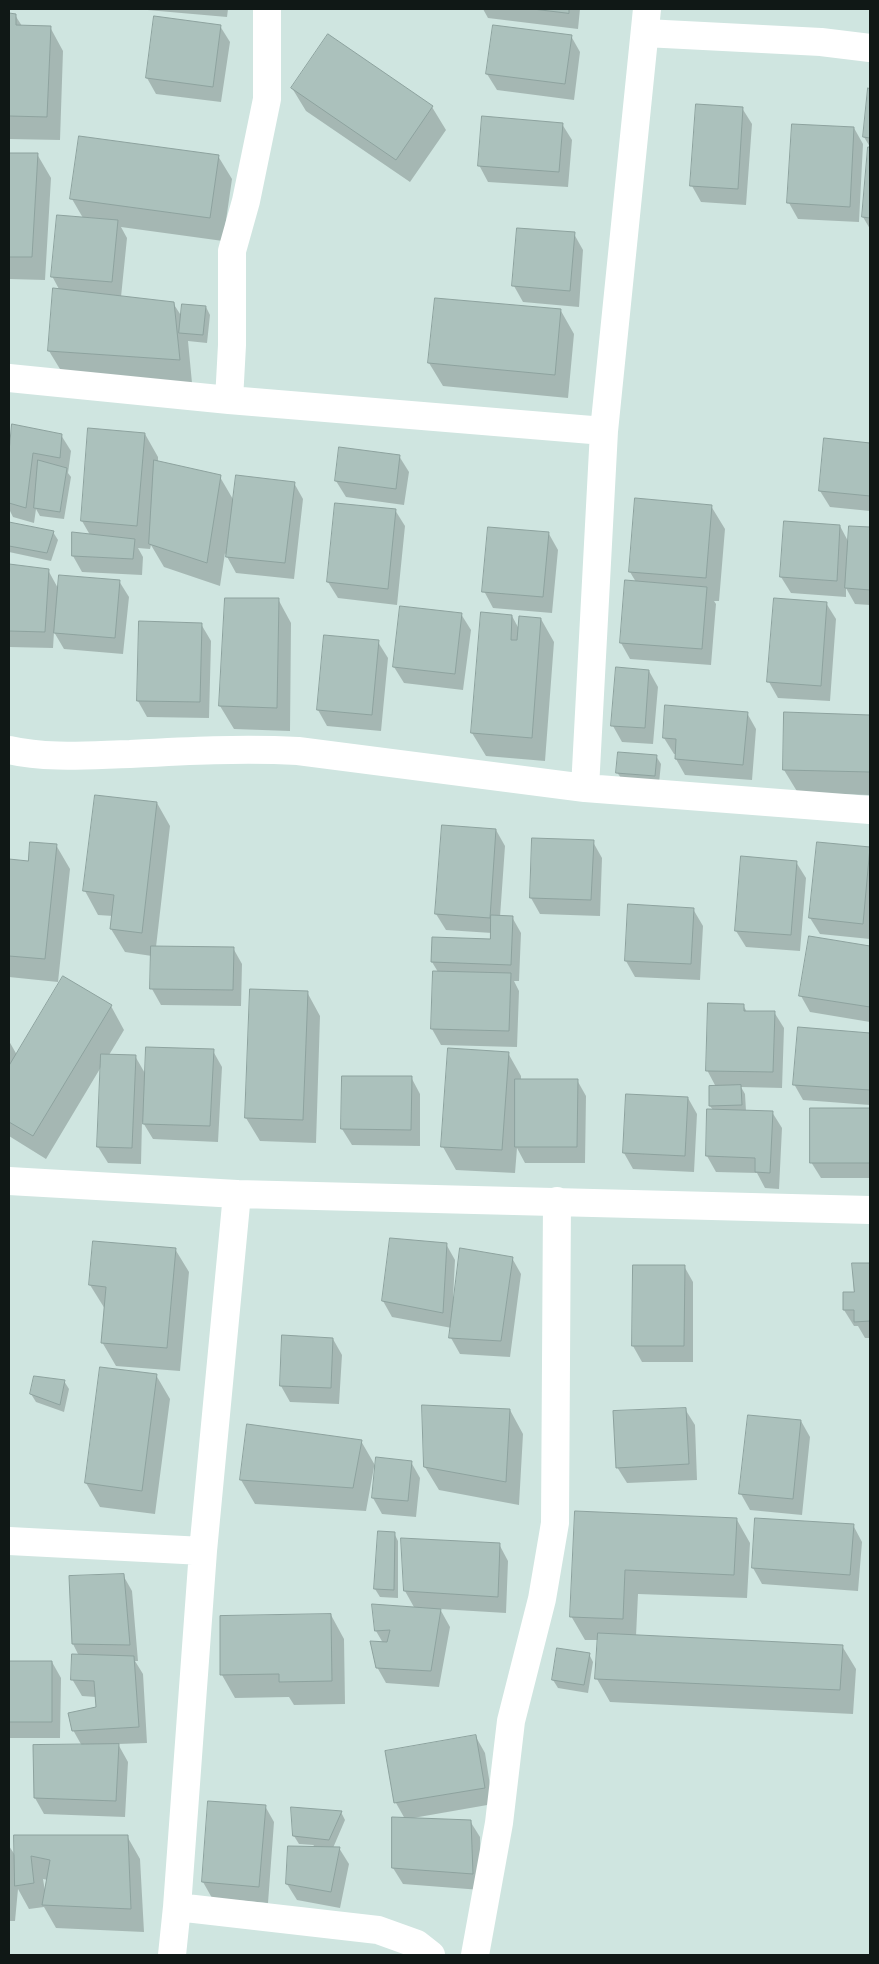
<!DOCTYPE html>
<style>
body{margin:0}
#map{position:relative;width:879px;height:1964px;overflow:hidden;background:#cfe5e0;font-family:Jost,sans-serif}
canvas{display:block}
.frame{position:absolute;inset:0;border:10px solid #101816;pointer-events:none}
</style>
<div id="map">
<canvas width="879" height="1964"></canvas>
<div class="frame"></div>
</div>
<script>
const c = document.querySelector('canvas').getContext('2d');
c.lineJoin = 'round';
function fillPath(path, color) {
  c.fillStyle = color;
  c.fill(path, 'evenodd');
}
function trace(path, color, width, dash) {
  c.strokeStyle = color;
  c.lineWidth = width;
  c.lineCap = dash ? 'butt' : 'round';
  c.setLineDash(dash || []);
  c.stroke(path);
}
const shadow = new Path2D(`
 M136,9H228L227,17Z
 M483,9H580L578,29L488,18Z
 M9,15H15L22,26L50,27L63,51L60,140L9,139Z
 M220,26L230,42L221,102L156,94L147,78Z
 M571,36L580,52L574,100L497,90L487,74Z
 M292,88L432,107L446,130L410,182L306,111Z
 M869,90H870V147L864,137Z
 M742,108L752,124L746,205L701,202L692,186Z
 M562,124L572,140L568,187L488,182L479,165Z
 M854,128L863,144L859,222L798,219L789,203Z
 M869,148L870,149V229L863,217Z
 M9,154H37L51,178L45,280L9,279Z
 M218,156L232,179L223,241L121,227L127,238L121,297L173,303L182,317L206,307L210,315L207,343L188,341L192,383L63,374L49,351L60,291L52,276L83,218L72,199Z
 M574,234L583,250L579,307L523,302L514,286Z
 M561,311L574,334L568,398L443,386L429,363Z
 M13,425L61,435L71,451L68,473L71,477L64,519L40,516L36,509L34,523L13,517L9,509V462Z
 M145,434L158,457V463L220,477L234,501L294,483L303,499L294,579L236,573L225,553L220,586L164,567L151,545L150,549L138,548L143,557L142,575L82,572L73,556L74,533L90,535L82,521Z
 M825,440L870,444V511L830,507L820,491Z
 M399,456L409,472L404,505L346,497L336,481Z
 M711,506L725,529L719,601H714L716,604L711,665L630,659L621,643L636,582L630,572Z
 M395,510L405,526L397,605L338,598L328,582Z
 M9,523L53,532L58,540L51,561L9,552Z
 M840,526L849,543L851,527L870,529V605L855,604L846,588V597L791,593L781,577Z
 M549,534L558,550L552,613L493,608L484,591Z
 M9,566L48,570L59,590L119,581L129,597L123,654L64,649L54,632L53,648L9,647Z
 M278,599L291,623L290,731L234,729L220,706Z
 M826,603L836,619L830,701L778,698L769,682Z
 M461,614L471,630L463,690L404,683L394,667Z
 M512,616L519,629L541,619L554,642L545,761L486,756L472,733Z
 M201,624L211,641L209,718L147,717L138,701Z
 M378,642L388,658L381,731L327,726L318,710Z
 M649,671L658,687L653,744L622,742L613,726Z
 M747,713L756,729L752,780L685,775L676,759V754H674L664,738Z
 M786,714L870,716V795L798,793L784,770Z
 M656,756L661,764L659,783L622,780L617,772Z
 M157,803L170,826L156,947L233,948L242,964L241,1006L161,1005L152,989V956L125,952L111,929L113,916L98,915L85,891Z
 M496,830L505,846L500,917H512L521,933L519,981H514L519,991L517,1047L441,1045L432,1029L438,972L432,962L491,940L492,933L446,930L436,914Z
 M593,842L602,858L600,916L540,914L531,898Z
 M818,843L870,848V939L820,934L810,918Z
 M56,845L70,869L58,982L9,977V860L30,862Z
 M796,862L806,878L800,951L746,947L736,931Z
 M693,909L703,926L700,980L635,977L626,961Z
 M810,938L870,948V1022L810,1012L801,996Z
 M251,991L307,992L320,1016L316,1143L260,1141L246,1118Z
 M743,1005L747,1012H774L784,1028L782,1088L741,1087L745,1094L746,1111L772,1112L782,1128L779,1189L765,1188L757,1173L716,1172L707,1156L713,1110L710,1106V1087H716L707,1070Z
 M111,1006L124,1030L109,1055L135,1056L146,1075L213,1051L222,1067L218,1142L153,1139L142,1121L141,1164L108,1163L98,1147L101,1067L46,1159L9,1136V1041L17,1055Z
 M799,1029L870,1034V1105L803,1100L794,1084Z
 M508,1053L521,1076V1080H577L586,1096L585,1163H525L517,1148L515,1173L456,1170L443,1147Z
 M411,1077L420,1094V1146L352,1145L342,1129Z
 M688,1098L697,1114L694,1172L633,1169L624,1153Z
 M811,1109H870V1178H821L811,1162Z
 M446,1244L455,1260L453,1299L455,1300L512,1258L521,1274L510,1357L460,1354L451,1338L452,1328L392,1317L383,1301Z
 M175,1249L189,1272L180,1371L116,1366L102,1342L105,1309L90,1285Z
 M854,1264H870V1338H865L858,1326H854L844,1310V1293H855Z
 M684,1266L693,1282V1362H642L633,1346Z
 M333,1339L342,1355L339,1404L290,1402L281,1386Z
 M156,1375L170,1399L155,1514L100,1507L86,1483Z
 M64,1381L69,1389L64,1412L36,1402L31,1394Z
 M685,1409L695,1425L697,1480L627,1483L617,1467Z
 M510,1410L523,1434L519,1505L439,1490L425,1467Z
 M801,1421L810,1437L802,1515L750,1510L741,1494Z
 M248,1425L361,1441L376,1467L411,1462L420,1478L416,1517L382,1514L373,1498L376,1467H374L366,1511L255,1504L241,1480Z
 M576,1513L737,1520L750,1543L747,1598L638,1594L636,1636L842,1646L856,1669L853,1714L610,1702L597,1679L599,1640H585L571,1616Z
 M853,1525L862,1542L858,1591L762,1584L753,1568Z
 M394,1533L398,1541V1598L380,1597L375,1589Z
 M403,1540L499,1544L508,1561L506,1613L440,1609L450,1627L439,1687L386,1683L377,1667L383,1643L376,1631L374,1605L415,1609L405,1591Z
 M123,1575L132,1591L138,1661H135L143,1674L147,1743L118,1744L128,1762L125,1817L44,1814L35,1798L82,1746L73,1730L98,1708L96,1697L82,1696L72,1679L79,1656L73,1644Z
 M331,1615L344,1639L345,1704L294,1705L289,1697L235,1698L222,1675L221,1617Z
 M589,1654L593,1662L588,1693L558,1688L553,1680Z
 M9,1662H52L61,1678L60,1738H9Z
 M476,1737L485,1753L493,1804L413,1818L470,1821L480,1837L481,1890L403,1884L393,1868L405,1819L396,1803L387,1752Z
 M265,1806L274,1822L268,1903L212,1898L203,1882Z
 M341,1812L345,1820L333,1848H339L349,1864L340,1908L297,1900L287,1884L314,1845L299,1844L294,1836Z
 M127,1836L140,1859L144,1932L56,1928L44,1907L29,1909L18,1889L15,1921H9V1846L15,1855ZM43,1879L48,1880L45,1891Z`);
const building = new Path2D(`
 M533,9H569V13Z
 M9,13L16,14V25L51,26L47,117L9,116Z
 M154,16L221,25L213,87L146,78Z
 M493,25L572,35L565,84L486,74Z
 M328,34L433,106L396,160L291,88Z
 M868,88L870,89V138L863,137Z
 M696,104L743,107L738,189L690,186Z
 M482,116L563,123L559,172L478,166Z
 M792,124L854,127L850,207L787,203Z
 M79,136L219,155L210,218L70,199Z
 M868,147H870V218L862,217Z
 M9,153H38L32,257H9Z
 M57,215L118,220L112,282L51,277Z
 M517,228L575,232L570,291L512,286Z
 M53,288L174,302L180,360L48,351Z
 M435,298L561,309L555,375L428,363Z
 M182,304L206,306L203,335L179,333Z
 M12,424L62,434L60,458L33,453L26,508L9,503V452Z
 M88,428L145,433L137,526L81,521Z
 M824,438L870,443V496L819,491Z
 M339,447L400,455L396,489L335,481Z
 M38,460L67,468L60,512L34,508Z
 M154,460L221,475L207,563L149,544Z
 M236,475L295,482L285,563L226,557Z
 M635,498L712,505L706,578L629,572Z
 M335,503L396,509L388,589L327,582Z
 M784,521L840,525L837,581L780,577Z
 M9,522L54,531L47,553L9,546Z
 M849,526L870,527V590L845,588Z
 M488,527L549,532L543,597L482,592Z
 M72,532L135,539L133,559L72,556Z
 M9,564L49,569L45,632L9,631Z
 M59,575L120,580L115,638L54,633Z
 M625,580L707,587L702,649L620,643Z
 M225,598H279L277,708L219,706Z
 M774,598L827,602L821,686L767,682Z
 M400,606L462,613L455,674L393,667Z
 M481,612L512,615L511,640H517L519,616L541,618L532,738L471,733Z
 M139,621L202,623L200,702L137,701Z
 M324,635L379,640L372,715L317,710Z
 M616,667L649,670L645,728L611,726Z
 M665,705L748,712L743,765L675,759L676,739L663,738Z
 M784,712L870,715V772L783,770Z
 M618,752L657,755L655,776L616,773Z
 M95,795L157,802L142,933L110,929L114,895L83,891Z
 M442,825L496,829L490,918L435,914Z
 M532,838L594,840L591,900L530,898Z
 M30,842L57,844L45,959L9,956V859L28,861Z
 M817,842L870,847L863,924L809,918Z
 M741,856L797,861L791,935L735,931Z
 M628,904L694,908L691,964L625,961Z
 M491,915L513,916L511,965L431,962L432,937L490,939Z
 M809,936L870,946V1007L799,996Z
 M151,946L234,947L233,990L150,989Z
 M433,971L511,973L509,1031L431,1029Z
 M63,976L112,1005L33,1136L9,1122V1066Z
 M250,989L308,991L303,1120L245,1118Z
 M708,1003L744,1004V1011H775L773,1072L706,1071Z
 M798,1027L870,1033V1090L793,1085Z
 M146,1047L214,1049L210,1126L143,1124Z
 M448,1048L509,1052L502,1150L441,1147Z
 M101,1054L136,1055L132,1148L97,1147Z
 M342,1076H412L411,1130L341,1129Z
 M515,1079H578L577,1147H515Z
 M741,1085L742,1105L709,1106V1086Z
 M626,1094L688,1097L685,1156L623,1153Z
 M810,1108H870V1163H810Z
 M707,1109L773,1111L770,1173L755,1172V1158L706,1156Z
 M390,1238L447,1243L443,1313L382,1301Z
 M93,1241L176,1248L167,1348L101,1343L106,1287L89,1285Z
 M460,1248L513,1257L501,1341L449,1338Z
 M852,1263H870V1321L854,1322V1310H843V1292H854Z
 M633,1265H685L684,1346H632Z
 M282,1335L333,1338L331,1388L280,1386Z
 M100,1367L157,1374L142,1491L85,1483Z
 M34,1376L65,1380L60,1405L30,1394Z
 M422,1405L510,1409L506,1482L424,1467Z
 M686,1408L689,1464L616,1468L613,1411Z
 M748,1415L801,1420L793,1499L739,1494Z
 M247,1424L362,1440L353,1488L240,1480Z
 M376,1457L412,1461L408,1501L372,1498Z
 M575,1511L737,1518L734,1575L625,1570L623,1619L570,1617Z
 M755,1518L854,1524L850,1575L752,1568Z
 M378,1531L395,1532L394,1590L374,1589Z
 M401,1538L500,1543L498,1597L404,1591Z
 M124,1574L130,1645L72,1644L69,1576Z
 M372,1604L441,1609L431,1671L376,1668L370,1641L387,1642L390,1630L375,1631Z
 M331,1614L332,1681L279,1682V1674L220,1675V1616Z
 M598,1633L843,1645L840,1690L595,1679Z
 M557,1648L590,1653L584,1685L552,1680Z
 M72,1654L134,1656L139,1727L72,1731L68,1713L96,1707L94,1681L71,1680Z
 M9,1661H52V1722H9Z
 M476,1735L485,1788L394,1803L385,1751Z
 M119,1744L116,1801L34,1798L33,1745Z
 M208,1801L266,1805L259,1887L202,1882Z
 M291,1807L342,1811L329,1840L293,1836Z
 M392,1817L471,1820L473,1874L392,1868Z
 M14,1835H128L131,1909L42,1905L50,1860L31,1856L34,1883L15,1886Z
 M288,1846L340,1847L331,1892L286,1884Z`);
const minor = new Path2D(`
 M645,33L821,42L870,48
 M9,378L229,400L604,431
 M229,400L232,345V251L246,201L267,99V9
 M9,750C48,759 90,755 130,754C186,751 242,748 298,751L585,788L870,810
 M585,788L604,431L647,9
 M9,1181L237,1194L870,1210
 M9,1541L203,1551
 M177,1907L378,1930L417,1944L431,1955
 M172,1955L177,1907L203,1551L237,1194
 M475,1955L499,1823L511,1721L542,1599L555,1523L557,1201`);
fillPath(shadow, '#0003');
fillPath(building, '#abc1bc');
trace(building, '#8da29e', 1);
trace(minor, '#fff', 28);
</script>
